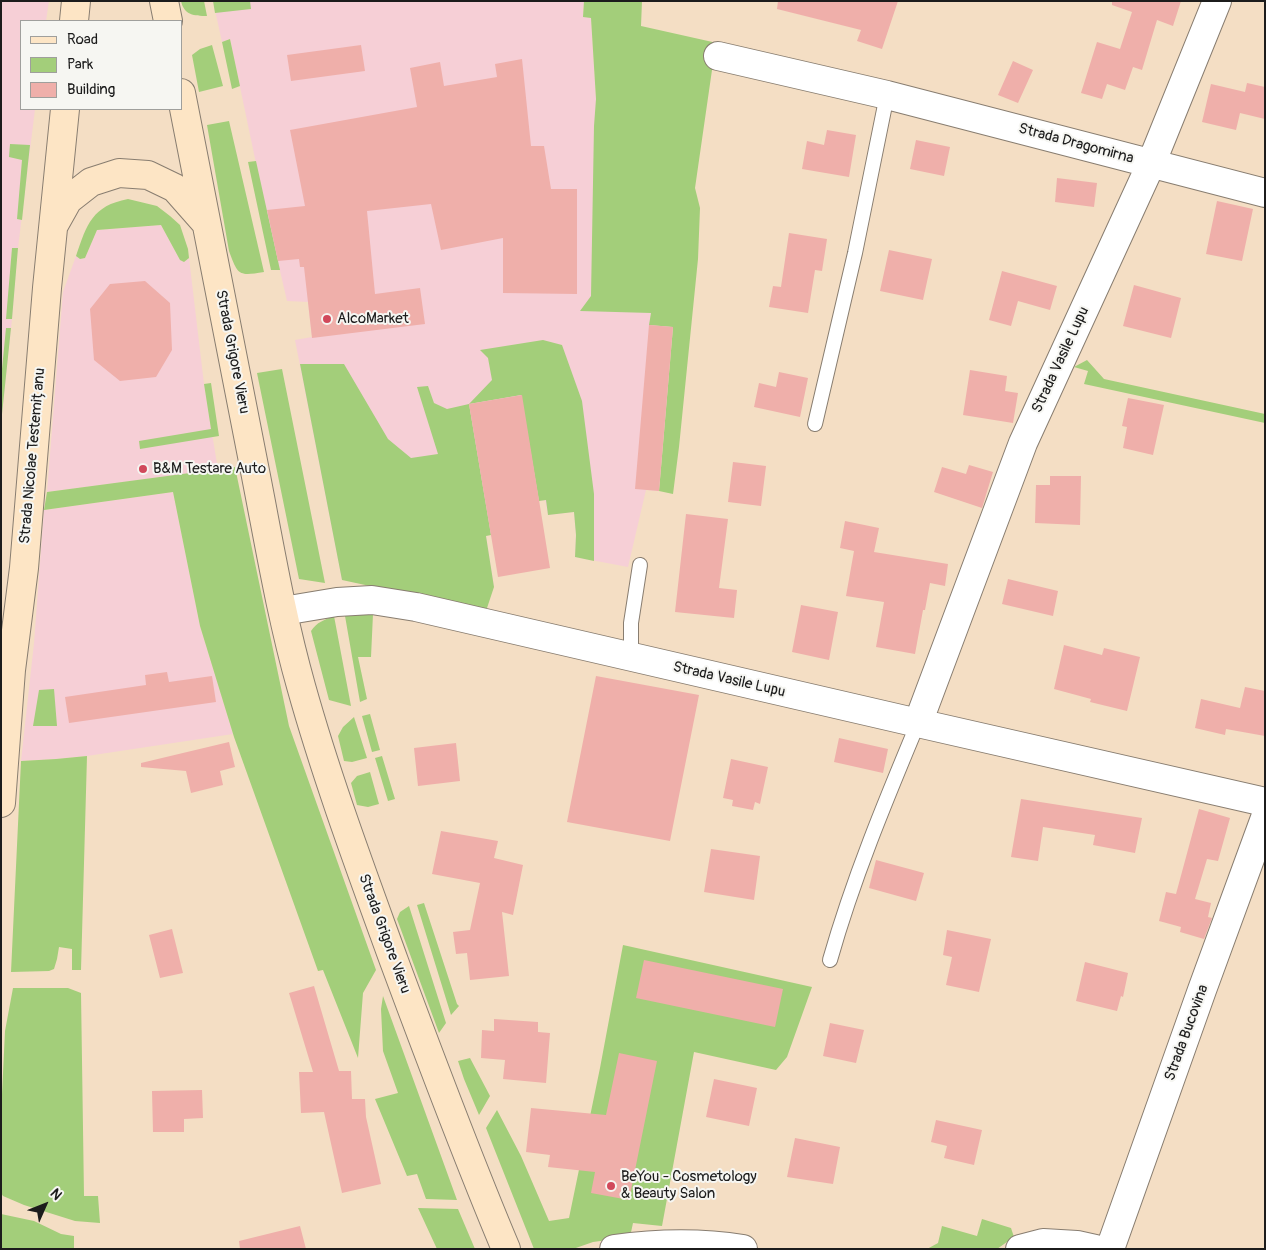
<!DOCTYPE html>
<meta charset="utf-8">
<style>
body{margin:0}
#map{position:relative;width:1266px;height:1250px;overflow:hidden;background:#f4dec4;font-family:Pangolin,sans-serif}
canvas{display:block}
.frame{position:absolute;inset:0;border:2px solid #1c1c1c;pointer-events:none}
.legend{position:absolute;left:20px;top:20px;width:162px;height:90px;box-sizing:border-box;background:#f6f6f2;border:1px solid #9f9f9c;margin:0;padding:6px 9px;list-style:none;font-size:15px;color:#1c1c1c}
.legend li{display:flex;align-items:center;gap:10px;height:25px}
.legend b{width:25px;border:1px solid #9f9f9c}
.north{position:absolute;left:20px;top:1180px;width:50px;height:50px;-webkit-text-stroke:4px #f6f6f2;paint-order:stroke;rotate:46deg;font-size:14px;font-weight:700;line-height:20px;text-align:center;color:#1c1c1c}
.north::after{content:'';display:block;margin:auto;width:18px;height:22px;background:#1c1c1c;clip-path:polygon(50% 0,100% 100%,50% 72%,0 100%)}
</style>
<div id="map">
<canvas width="1266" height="1250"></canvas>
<div class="frame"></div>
<ul class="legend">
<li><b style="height:6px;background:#fde5c5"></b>Road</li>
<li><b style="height:14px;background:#a3ce7a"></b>Park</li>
<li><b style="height:14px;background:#efafaa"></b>Building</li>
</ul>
<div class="north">N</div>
</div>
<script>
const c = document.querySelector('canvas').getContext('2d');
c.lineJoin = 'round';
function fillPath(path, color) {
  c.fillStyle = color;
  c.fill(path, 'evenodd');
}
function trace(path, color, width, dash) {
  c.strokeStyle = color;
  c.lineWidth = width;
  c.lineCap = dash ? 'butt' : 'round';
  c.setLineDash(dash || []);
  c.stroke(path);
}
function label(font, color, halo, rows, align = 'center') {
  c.font = font + ' Pangolin,sans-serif';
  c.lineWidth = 4;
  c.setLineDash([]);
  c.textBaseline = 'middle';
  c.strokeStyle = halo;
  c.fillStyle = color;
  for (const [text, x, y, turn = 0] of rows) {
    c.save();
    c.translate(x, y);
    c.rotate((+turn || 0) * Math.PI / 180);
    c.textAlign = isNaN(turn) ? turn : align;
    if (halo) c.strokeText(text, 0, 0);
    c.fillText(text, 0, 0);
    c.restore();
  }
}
const built = new Path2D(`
 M1,1H49L46,21H21V109H35L18,248L12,319L1,424Z
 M213,1H584L583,17H591L596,99L673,327L659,491L646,490L628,567L575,557L576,535L574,512L548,515L545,500L528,503L522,531L486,535L494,587L342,580L295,340L312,337L308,302L287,301L263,197L230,39L222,42Z
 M161,225L180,260L184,262L189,258L204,384L218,470L47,492L63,292L76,256L80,259L85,258L97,230Z
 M173,492L200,626L233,734L87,756L56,759L21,761L34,643L44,510Z`);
const green = new Path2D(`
 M181,1H204L207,16C194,16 184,15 181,1Z
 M213,1H250L251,9L215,13Z
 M584,1H642L641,26L717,43L712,70L695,188L700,208L698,259L679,447L673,494L659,491L673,327L649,325L651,313L580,311L591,296L594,126L596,99L591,18L583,17Z
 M230,39L240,86L232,89L222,42Z
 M212,45L223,86L199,92L192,55L200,49Z
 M229,121L264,272C239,276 238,276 229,251L207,125Z
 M10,144L30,145L22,220L17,219L22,160L9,157Z
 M256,161L280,270H271L248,162Z
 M128,199L157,206L170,216L180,225L188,249L189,258L184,262L180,260L161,225L97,230L85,258L80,259L76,256C87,224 92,206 128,199Z
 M12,248H18L12,319H6Z
 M6,328H11L1,424V379Z
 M543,340L562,345L582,401L594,494V561L575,557L576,535L574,512L548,515L546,500L539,501L521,395L469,404L491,535L486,536L494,587L486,611L342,580L300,364H344L388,439L411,458L438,454L417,387L428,386L434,403L447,409L469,404L492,380L488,358L480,350Z
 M1087,360L1104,379L1265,414V423L1084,384L1088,371L1074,367Z
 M282,369L325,583L299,579L257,373Z
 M211,383L219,436L140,449L139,441L211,429L204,384Z
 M235,467L289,726L376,970L363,993L358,1058L323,970L318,971L234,737L200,626L173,492L44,510L47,492Z
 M373,614L371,657H358L367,699L360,702L345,616Z
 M334,616L351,706L329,700L311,631C317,622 324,620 334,616Z
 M54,689L57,726H33L39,690Z
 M370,714L380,750L372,752L362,716Z
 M354,717L367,758L352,762L344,761L338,736L343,727Z
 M87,756L81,970H72V949L59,947L57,959L54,969L49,971L11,972L21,761L56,759Z
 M382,756L395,799L388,801L375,758Z
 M370,772L379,804L368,807L357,805L351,783L357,776Z
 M424,903L457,1004L459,1006L451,1015L417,905Z
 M409,906L446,1023L439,1033L397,919L400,912Z
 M623,945L812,987L787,1057L776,1070L694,1052L662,1226L633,1223L630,1237L593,1242L573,1249H534L486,1128L497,1110L521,1156L549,1221L569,1218L600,1068Z
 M13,988H68L81,993L84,1196H98L100,1223L75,1221L24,1205L3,1196L1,1193V1115L5,1031Z
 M383,996L457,1200L426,1199L417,1174L407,1176L375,1099L398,1093L383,1051L381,1009Z
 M470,1058L490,1096L479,1115L464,1079L458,1061Z
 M418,1208L458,1209L475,1249H437Z
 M1,1214L34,1221L61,1234L74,1236V1249H1Z
 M982,1219L1011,1228L1014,1237L997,1249H927L938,1243L942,1226L977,1236Z`);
const building = new Path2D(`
 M778,1H898L882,49L857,41L861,30L777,9Z
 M1112,1H1181L1173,26L1157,20L1142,70L1133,67L1125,90L1107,84L1102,99L1081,93L1097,42L1120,49L1132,12L1112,5Z
 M361,45L365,71L291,81L287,55Z
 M522,59L531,146H544L551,189H577V294L503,293V238L441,250L431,204L367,211L375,294L420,288L425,324L312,338L304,267H300L299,259L278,261L267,210L305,206L290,130L417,107L410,68L440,62L444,86L497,77L495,64Z
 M1013,61L1033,70L1018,103L998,95Z
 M1247,83L1265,87V119L1240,113L1236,130L1202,122L1211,84L1245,92Z
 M827,130L856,135L849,177L802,169L807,141L824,145Z
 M916,140L950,147L944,176L910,169Z
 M1057,178L1097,183L1094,207L1055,202Z
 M1217,201L1253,209L1242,261L1206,254Z
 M789,233L827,239L822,271L815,270L808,313L769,307L773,286L781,287Z
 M889,250L932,259L923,300L880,291Z
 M1002,271L1057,286L1050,310L1018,301L1011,326L989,320Z
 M145,281L170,303L172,350L156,377L120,381L94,360L90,309L110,284Z
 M1134,285L1181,298L1171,338L1123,326Z
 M649,325L673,327L659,491L635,489Z
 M970,370L1007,376L1005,391L1018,393L1013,423L963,415Z
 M779,372L808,378L800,417L754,407L759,383L776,387Z
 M522,395L550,568L498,577L469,404Z
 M1128,398L1164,405L1153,455L1123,448L1127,427L1122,426Z
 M733,462L766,466L761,506L728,502Z
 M969,465L993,472L982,508L934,492L942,467L966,474Z
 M1050,476H1081L1080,525L1035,523L1036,485H1050Z
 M686,514L728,519L719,588L737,590L734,618L675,612Z
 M845,521L879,528L874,552L948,564L945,586L930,583L925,610H923L915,654L876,647L884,602L846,596L854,551L840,548Z
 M1008,579L1058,591L1053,616L1002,604Z
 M801,605L838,612L829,660L792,652Z
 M1064,645L1102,655L1104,648L1140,657L1127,711L1090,702L1091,699L1054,689Z
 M167,672L169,682L212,676L216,702L69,723L65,697L146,685L145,675Z
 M596,676L699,695L670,841L567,822Z
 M1245,687L1265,691V736L1226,729L1225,735L1195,728L1201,699L1240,708Z
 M839,738L888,749L883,773L834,762Z
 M229,742L235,767L220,771L223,785L191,793L186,771L141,767V763Z
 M456,743L460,781L418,786L414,748Z
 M731,759L768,767L760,804L755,802L753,810L732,806L733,800L723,798Z
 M1021,799L1142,818L1135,853L1093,845L1095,835L1043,827L1038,861L1011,857Z
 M1199,809L1230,818L1218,861L1207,859L1195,899L1211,903L1208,917L1212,918L1204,939L1180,932L1181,927L1159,921L1166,892L1176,894Z
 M441,831L498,841L494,858L523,865L513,915L502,912L509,976L470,980L467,953L456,954L453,932L470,930L480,883L432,874Z
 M711,849L760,856L754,900L704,892Z
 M876,860L924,873L916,901L869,888Z
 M172,929L183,973L160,978L149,935Z
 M947,930L991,939L979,992L946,985L952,957L943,955Z
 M644,960L783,989L775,1027L636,998Z
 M1085,962L1128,973L1123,997L1121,996L1117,1011L1076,1001Z
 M314,986L339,1071H351L352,1099H365L366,1117L381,1184L342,1193L324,1112L301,1113L299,1072H313L289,993Z
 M494,1019L538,1022V1032L550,1033L546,1083L503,1079L505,1060L481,1058L482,1030L494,1031Z
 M830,1023L864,1030L856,1063L823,1056Z
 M619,1053L657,1061L629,1200L591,1193L595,1172L548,1167L550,1155L526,1152L531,1108L606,1115Z
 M714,1079L757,1088L749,1126L706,1117Z
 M202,1090L203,1118L184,1119V1132H153L152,1091Z
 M936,1120L982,1130L974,1165L944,1158L947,1146L931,1142Z
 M795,1138L840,1147L833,1184L787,1177Z
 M300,1226L306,1249H240L239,1241Z`);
const lane = new Path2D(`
 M815,424L855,253L887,95
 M631,657V623L640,565
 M830,960C853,879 885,802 918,723`);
const street = new Path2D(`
 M718,56L887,95L1265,193
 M283,611L337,602L372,600L416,607L918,723L1265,802
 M918,723L1023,443L1151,164L1217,1
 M614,1249C657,1243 700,1242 743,1249
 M1020,1249L1043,1243L1077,1245L1095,1249
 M1110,1249L1202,990L1265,818`);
const secondary = new Path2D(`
 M164,1L168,21
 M74,21L76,1
 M181,93C205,215 229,338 253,461C268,536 280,612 301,686C327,779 361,870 394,961C430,1058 466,1154 506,1249
 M54,225L68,200L91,182L119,173L148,175L175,188L205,222
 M1,803L11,670L24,568L47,288L65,109`);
const markers = [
 [327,319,5,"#d1495b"],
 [143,469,5,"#d1495b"],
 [611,1186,5,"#d1495b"]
];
const streetNames = [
 ["Strada Dragomirna",1076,144,15],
 ["Strada Grigore Vieru",232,352,79],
 ["Strada Vasile Lupu",1061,360,-65],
 ["Strada Nicolae Testemițanu",33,456,-85],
 ["Strada Vasile Lupu",729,680,13],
 ["Strada Grigore Vieru",384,934,70],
 ["Strada Bucovina",1187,1033,-70]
];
const poiNames = [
 ["AlcoMarket",337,319],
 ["B&M Testare Auto",153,469],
 ["BeYou - Cosmetology",621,1177],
 ["& Beauty Salon",621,1194]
];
fillPath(built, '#f6cfd6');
fillPath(green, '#a3ce7a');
fillPath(building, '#efafaa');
trace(lane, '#887d70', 16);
trace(street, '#887d70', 30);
trace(secondary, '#887d70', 30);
trace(lane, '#fff', 14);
trace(street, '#fff', 28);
trace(secondary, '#fde5c5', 28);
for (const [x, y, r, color] of markers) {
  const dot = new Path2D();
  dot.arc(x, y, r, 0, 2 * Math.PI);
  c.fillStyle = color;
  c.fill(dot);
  trace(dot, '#f6f6f2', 2);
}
label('15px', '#1c1c1c', '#f6f6f2', streetNames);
label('15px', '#1c1c1c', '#f6f6f2', poiNames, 'left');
</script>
